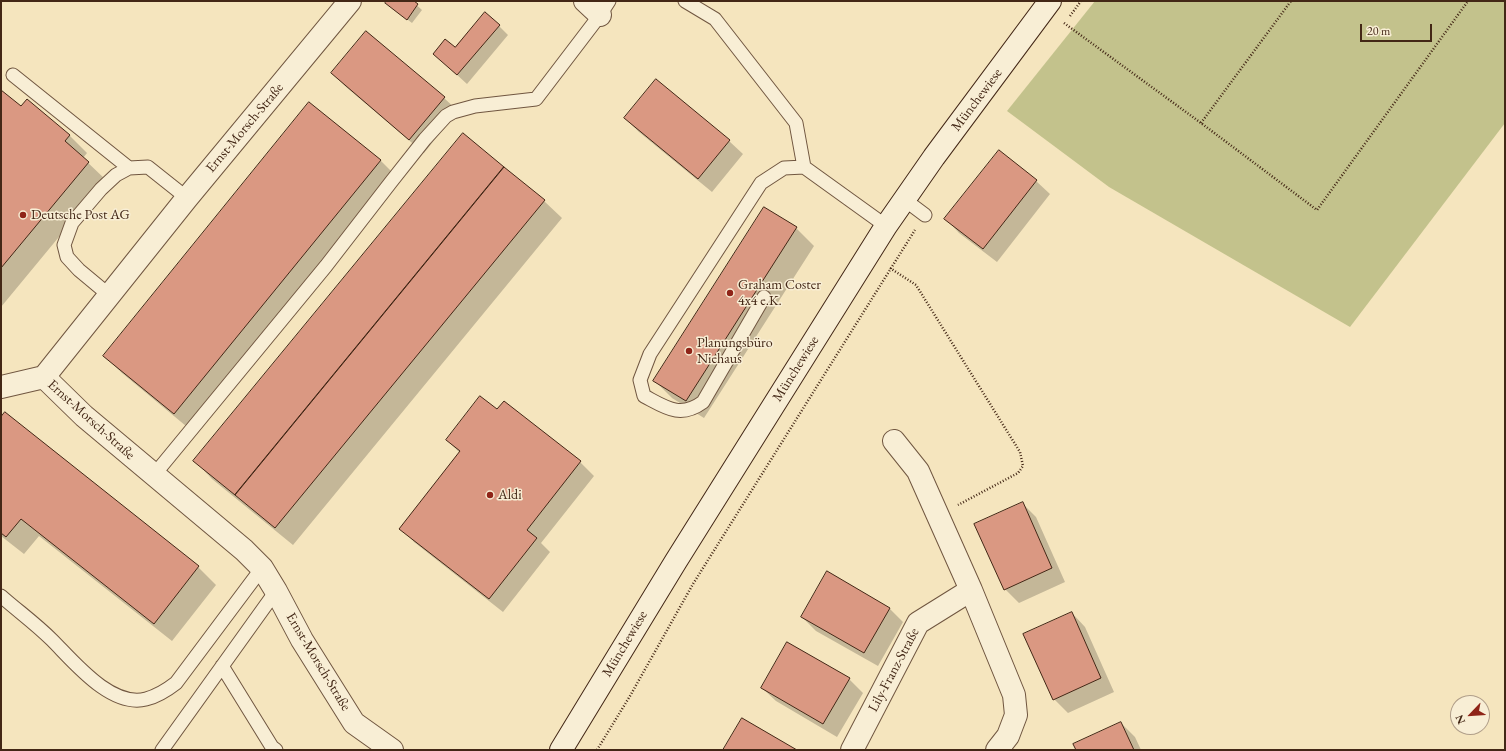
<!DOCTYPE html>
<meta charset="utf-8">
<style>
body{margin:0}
#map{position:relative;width:1506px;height:751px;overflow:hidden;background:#f5e5be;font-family:"EB Garamond",serif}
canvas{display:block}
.frame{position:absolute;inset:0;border:2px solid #432716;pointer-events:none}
.north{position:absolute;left:1450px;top:695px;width:40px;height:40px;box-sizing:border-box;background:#f8eed5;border:1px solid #b09e89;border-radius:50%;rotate:245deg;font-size:11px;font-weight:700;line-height:16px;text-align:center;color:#432716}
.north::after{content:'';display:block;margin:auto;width:14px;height:18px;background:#8f2418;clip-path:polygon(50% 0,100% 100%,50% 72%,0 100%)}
.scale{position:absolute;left:1360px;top:24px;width:72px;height:18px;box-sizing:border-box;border:2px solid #432716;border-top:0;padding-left:5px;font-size:12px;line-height:14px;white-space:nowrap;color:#432716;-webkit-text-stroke:3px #f8eed5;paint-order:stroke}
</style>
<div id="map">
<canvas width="1506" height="751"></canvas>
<div class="frame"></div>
<div class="north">N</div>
<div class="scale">20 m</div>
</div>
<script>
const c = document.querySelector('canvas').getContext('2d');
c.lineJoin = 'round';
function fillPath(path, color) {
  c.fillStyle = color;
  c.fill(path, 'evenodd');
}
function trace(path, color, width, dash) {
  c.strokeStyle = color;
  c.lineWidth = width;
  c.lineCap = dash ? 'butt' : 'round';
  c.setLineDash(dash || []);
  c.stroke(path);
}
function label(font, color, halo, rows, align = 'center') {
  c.font = font + ' "EB Garamond",serif';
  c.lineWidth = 3;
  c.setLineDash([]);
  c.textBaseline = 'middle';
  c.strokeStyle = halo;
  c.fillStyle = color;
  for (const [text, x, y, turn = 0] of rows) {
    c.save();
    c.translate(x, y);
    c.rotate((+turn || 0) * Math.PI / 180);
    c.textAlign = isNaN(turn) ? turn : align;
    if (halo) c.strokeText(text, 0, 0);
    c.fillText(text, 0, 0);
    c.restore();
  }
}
const green = new Path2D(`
 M1095,1H1505V123L1350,327L1109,187L1007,111Z`);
const shadow = new Path2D(`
 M388,1H412L422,10L412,23L391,7Z
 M499,26L508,35L467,84L444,63L455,49Z
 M367,32L444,98L458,111L424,153L346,87L332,73Z
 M1,91L21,107L27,100L70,136L87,153L83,158L106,180L1,307Z
 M625,118L729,141L743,154L712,192L639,132Z
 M380,160L398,178L192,431L122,373L104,356Z
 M1036,181L1050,194L997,262L959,233L946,219Z
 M544,201L562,218L293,545L212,479L195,461Z
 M796,228L814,246L704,418L672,398L655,381Z
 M497,411L580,462L594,476L541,543L550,552L503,612L414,542L401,528L460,453L447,440Z
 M5,413L198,567L216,585L172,641L39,536L24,554L1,536V419Z
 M1022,503L1036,517L1065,582L1019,603L1005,589Z
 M889,608L903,622L878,666L816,631L802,617Z
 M1072,613L1085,627L1114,692L1068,713L1054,699Z
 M788,644L849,679L863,693L837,737L776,701L762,688Z
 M1121,723L1135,737L1141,750H1077Z`);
const building = new Path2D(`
 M387,1H414L418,4L407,20L385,3Z
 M485,12L500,25L457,75L433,54L445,39L455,47Z
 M366,31L445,97L409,140L331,73Z
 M656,79L730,140L698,179L624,118Z
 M1,90L21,106L27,99L70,135L65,141L89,162L1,268Z
 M309,102L381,160L174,414L103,356Z
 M463,133L504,167L235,495L193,461Z
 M999,150L1037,180L983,249L944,219Z
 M504,167L545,200L275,528L235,495Z
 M764,207L797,227L686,401L653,381Z
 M480,396L497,409L504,401L581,461L527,530L537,538L489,599L399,529L460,451L446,440Z
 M5,412L199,566L154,624L21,519L6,537L1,533V417Z
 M1023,502L1052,568L1004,590L974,524Z
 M827,571L890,608L864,653L801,617Z
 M1072,612L1101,678L1053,700L1023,634Z
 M787,642L850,678L823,724L761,688Z
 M742,718L797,750H723Z
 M1121,722L1134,750H1076L1073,744Z`);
const path = new Path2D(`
 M1070,16L1081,1
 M1064,23L1201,123L1317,210L1468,1
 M1201,123L1291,1
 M890,268L916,285L1020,452L1023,466L1018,473L958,505
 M597,750L630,696L693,584L915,230`);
const service = new Path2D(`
 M685,1L715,19L796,123L804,167
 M13,75L129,168
 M905,200L925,215
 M109,295L79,270L67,257L64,245L72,223L101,189L116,175L129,168L148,167L187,198
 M764,297L703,402C680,419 665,407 644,396L640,380L650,354L761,183L784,168L804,167L886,226
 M154,475L326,266L391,182L425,139L446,116L453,112L475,106L536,99L600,15L609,1
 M1,596C18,611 36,624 52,640C74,662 111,708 146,699C158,696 167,690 176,683L262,568
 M222,666L272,747L276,750
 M162,750L276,591`);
const minor = new Path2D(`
 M350,1L187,198L44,377L84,416L244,550L262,568L276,591L302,640L354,723L392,750
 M585,1L600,15
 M1,387L44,377
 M894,441L918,471L971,590L1014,695L1016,715L1008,736L997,750
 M852,750L918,623L971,590`);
const secondary = new Path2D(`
 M561,750L676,561L886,226L934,157L1050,1`);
const markers = [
 [23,215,4,"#8f2418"],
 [730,293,4,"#8f2418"],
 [689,351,4,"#8f2418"],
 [490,495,4,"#8f2418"]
];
const streetNames = [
 ["Münchewiese",977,100,-53],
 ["Ernst-Morsch-Straße",245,128,-50],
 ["Münchewiese",796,369,-58],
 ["Ernst-Morsch-Straße",91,420,42],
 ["Münchewiese",625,644,-59],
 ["Ernst-Morsch-Straße",318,662,59],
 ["Lily-Franz-Straße",894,670,-62]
];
const poiNames = [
 ["Deutsche Post AG",31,215],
 ["Graham Coster",738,285],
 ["4x4 e.K.",738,301],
 ["Planungsbüro",697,343],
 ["Niehaus",697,359],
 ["Aldi",498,495]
];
fillPath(green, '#c3c28c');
fillPath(shadow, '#0003');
fillPath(building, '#da9882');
trace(building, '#432716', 1);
trace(service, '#705640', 15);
trace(minor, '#705640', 24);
trace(secondary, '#432716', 24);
trace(path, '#432716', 2.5, [1, 2]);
trace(service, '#f8eed5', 13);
trace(minor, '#f8eed5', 22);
trace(secondary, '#f8eed5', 22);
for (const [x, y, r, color] of markers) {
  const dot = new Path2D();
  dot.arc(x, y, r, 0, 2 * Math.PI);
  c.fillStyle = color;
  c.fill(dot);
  trace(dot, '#f8eed5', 1.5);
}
label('14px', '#432716', '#f8eed5', streetNames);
label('14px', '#432716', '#f8eed5', poiNames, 'left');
</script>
